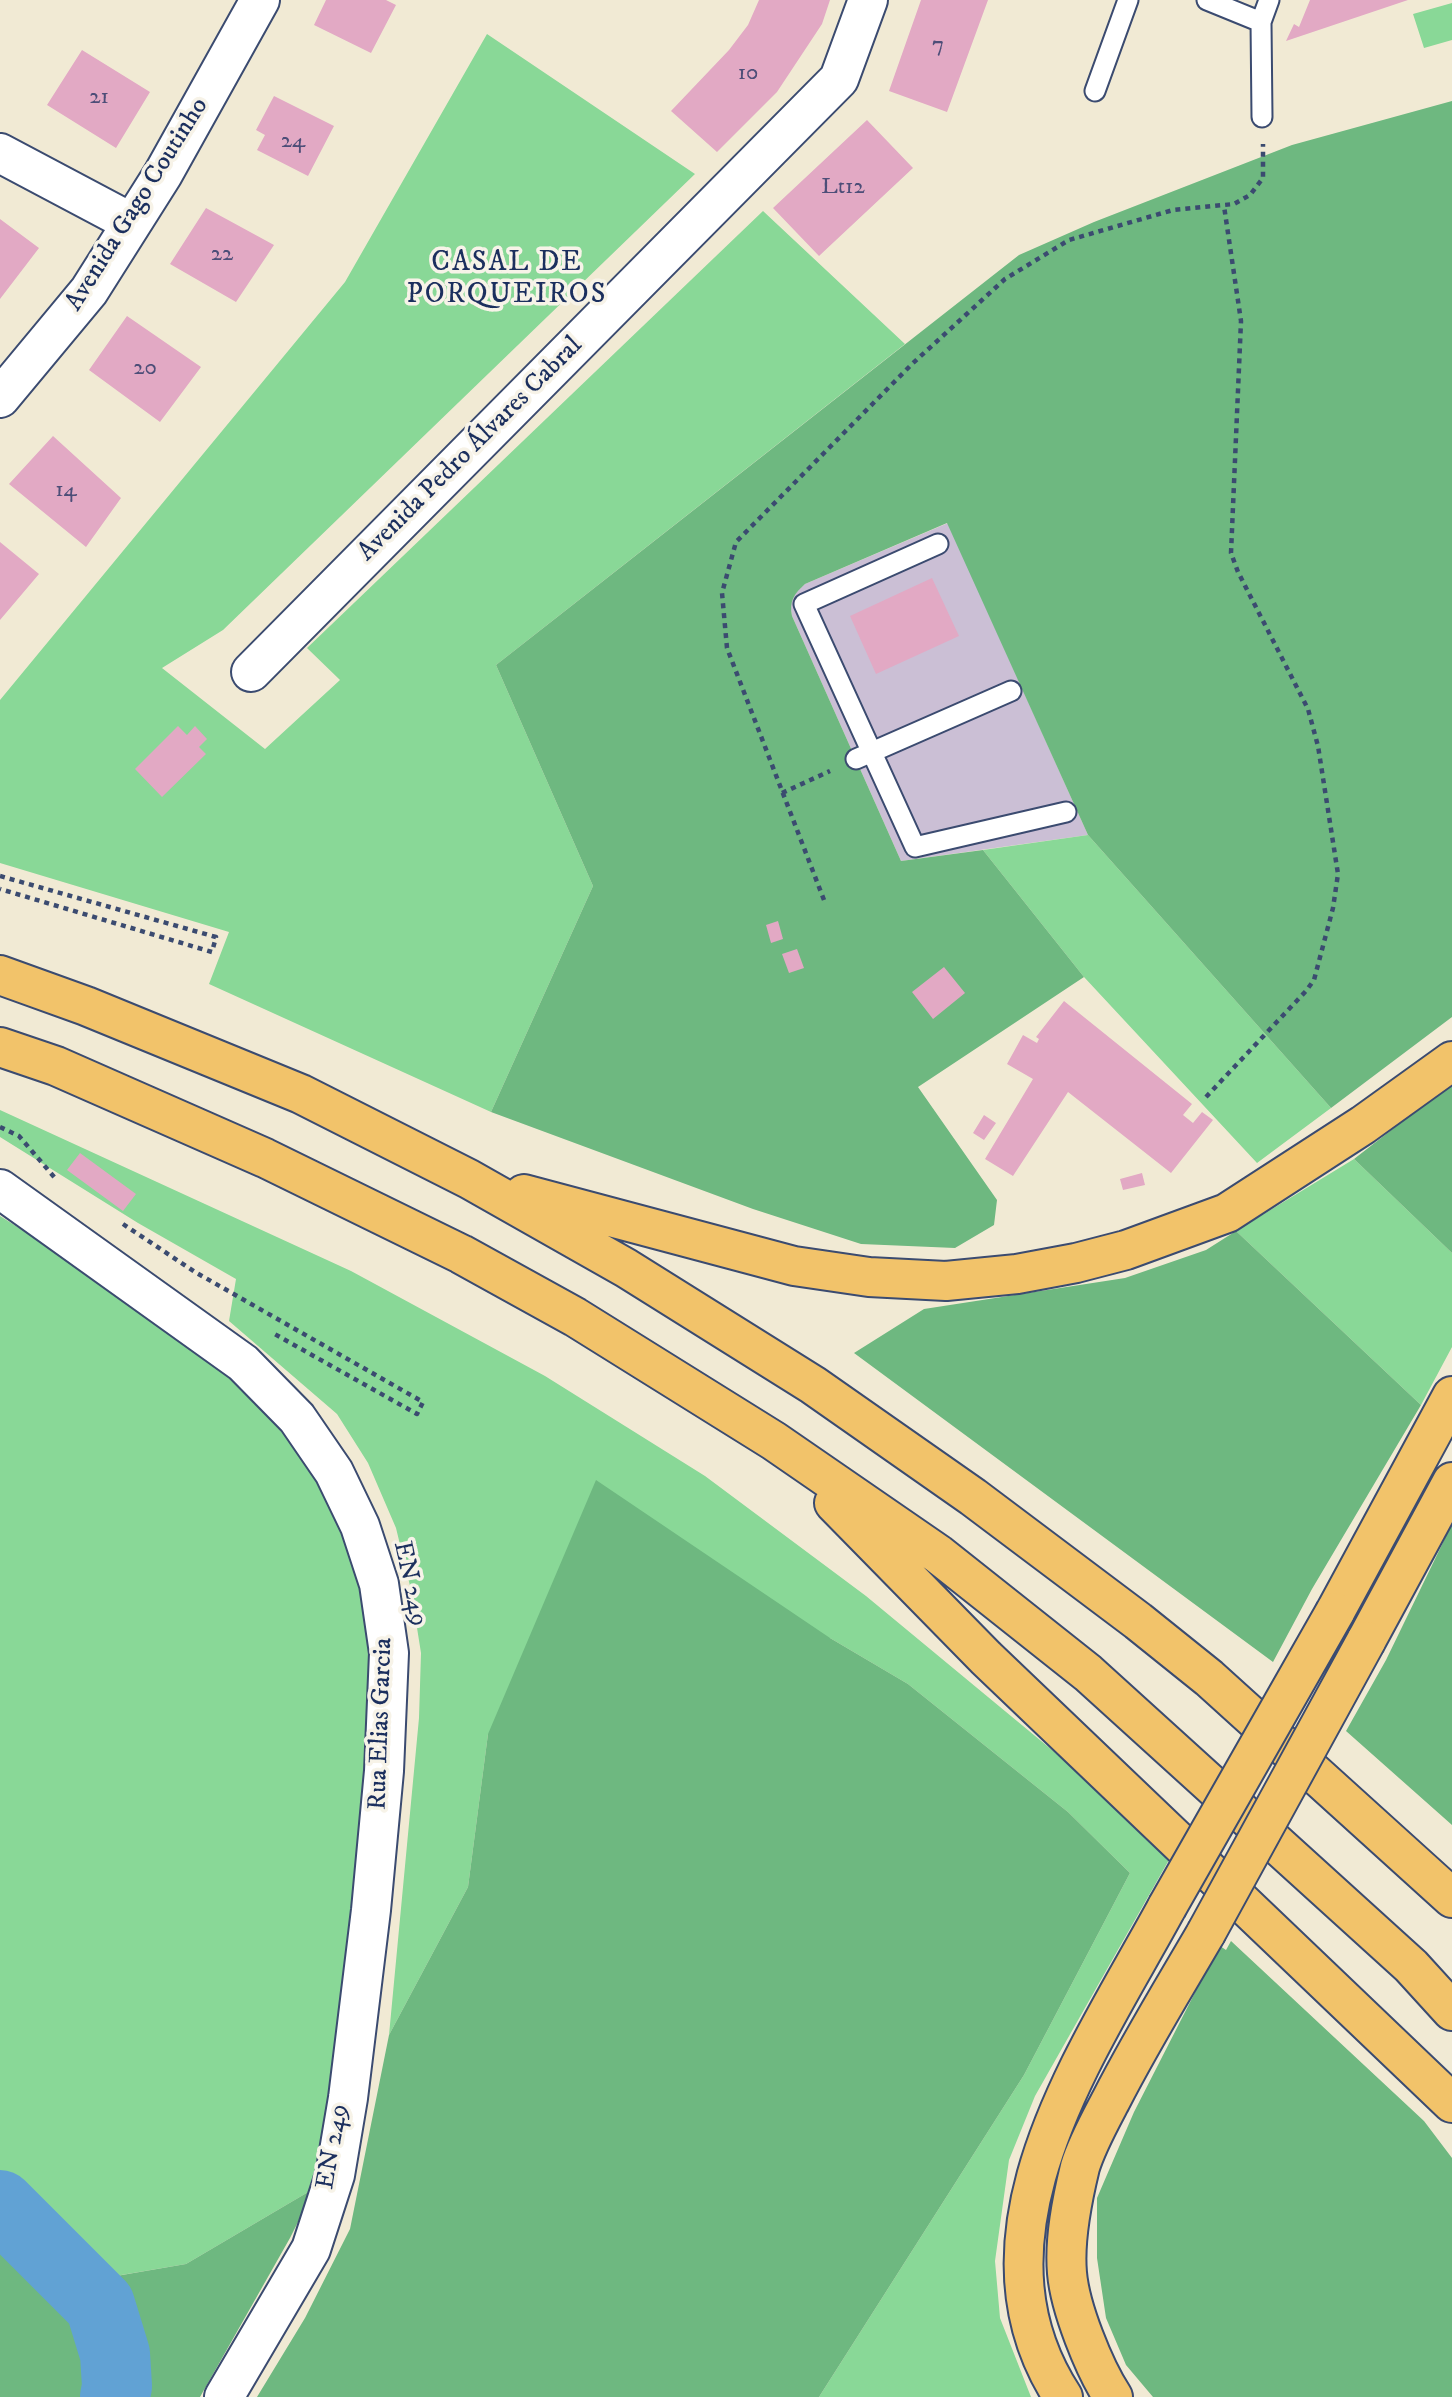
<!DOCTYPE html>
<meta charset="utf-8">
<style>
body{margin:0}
canvas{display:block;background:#f1ead4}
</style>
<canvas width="1452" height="2397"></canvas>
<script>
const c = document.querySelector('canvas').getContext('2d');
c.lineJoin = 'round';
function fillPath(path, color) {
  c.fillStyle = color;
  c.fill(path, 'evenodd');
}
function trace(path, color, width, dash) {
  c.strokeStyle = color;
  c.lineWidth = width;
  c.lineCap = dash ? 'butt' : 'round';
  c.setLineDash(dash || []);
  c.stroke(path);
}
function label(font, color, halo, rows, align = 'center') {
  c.font = font + ' "IM FELL DW Pica",serif';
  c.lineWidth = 7;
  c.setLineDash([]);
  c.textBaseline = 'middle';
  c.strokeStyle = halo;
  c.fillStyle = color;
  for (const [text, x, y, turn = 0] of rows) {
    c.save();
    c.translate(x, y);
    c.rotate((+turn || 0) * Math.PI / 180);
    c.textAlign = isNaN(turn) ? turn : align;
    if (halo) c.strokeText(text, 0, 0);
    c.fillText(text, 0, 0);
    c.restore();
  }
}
const industrial = new Path2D(`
 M948,523L1088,835L901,861L792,616L790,604L796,592L805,584Z`);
const green = new Path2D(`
 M1452,3V40L1424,48L1413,14Z
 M487,34L695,174L223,630L162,668L265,749L340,680L307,648L763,211L905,344L496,665L593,886L491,1112L209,984L229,932L0,863V700L345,282Z
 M1088,835L1331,1108L1257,1163L1084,977L983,850Z
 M0,1110L351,1271L545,1376L705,1476L866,1596L1174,1851L1035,2096L1009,2160L995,2261L1000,2318L1031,2397H819L1024,2075L1130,1873L1068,1812L908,1684L830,1638L488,1734L468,1887L389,2035L419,1718L421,1653L411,1590L396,1528L368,1463L337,1414L229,1321L236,1279L138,1223L0,1137Z
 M1354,1159L1452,1253V1347L1421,1405L1236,1231Z
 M0,1216L127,1296L260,1392L297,1446L336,1512L358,1569L376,1690L332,2095L315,2188L186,2264L92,2280L46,2244L0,2193Z`);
const forest = new Path2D(`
 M1452,101V1017L1331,1108L1088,835L947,523L805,584C794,594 789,601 792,616L901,861L983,850L1084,977L918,1087L997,1200L994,1225L955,1248L861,1244L753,1209L491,1112L593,886L496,665L1019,255L1094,222L1292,145Z
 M1452,1083V1253L1354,1159Z
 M1236,1231L1421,1405L1312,1589L1273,1662L854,1353L924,1309L1125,1278L1206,1250Z
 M596,1480L830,1638L908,1684L1068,1812L1130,1873L1024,2075L819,2397H257L305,2318L350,2229L389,2035L468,1887L488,1734Z
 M1452,1524V1825L1346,1731L1386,1660Z
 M1231,1941L1424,2121L1452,2158V2397H1153L1126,2365L1106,2318L1097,2258V2198L1134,2112L1207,1969L1220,1946L1226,1950Z
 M315,2188L290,2238L200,2397H0V2193L46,2244L93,2280L186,2264Z`);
const river = new Path2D(`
 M0,2205L100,2305L115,2354L117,2386L115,2397`);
const building = new Path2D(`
 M326,0H386L396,5L371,53L314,25Z
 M759,0H830L822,24L777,92L717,152L671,111L729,50L748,25Z
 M921,0H988L947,112L889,91Z
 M1310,0H1408L1286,41L1294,24L1299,27Z
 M82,50L150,92L116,148L47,105Z
 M274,96L334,126L308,176L257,150L265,135L256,130Z
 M867,120L913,168L819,256L773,208Z
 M206,208L274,245L236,302L170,264Z
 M0,219L39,248L0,299Z
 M127,316L201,367L160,422L89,370Z
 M53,436L121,498L86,547L9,484Z
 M0,542L39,574L0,620Z
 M932,578L959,636L876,674L850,616Z
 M178,726L187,735L195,726L207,739L199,747L206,754L162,797L135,769Z
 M778,921L783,939L771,943L766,925Z
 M797,949L804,968L789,973L782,954Z
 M944,967L965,993L933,1019L912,992Z
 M1064,1001L1192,1104L1183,1115L1193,1123L1202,1112L1213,1120L1171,1173L1068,1092L1013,1176L985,1159L1033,1079L1007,1064L1023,1035L1037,1043L1039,1039L1036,1037Z
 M984,1115L996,1123L984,1140L973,1133Z
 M80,1153L136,1194L123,1211L67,1170Z
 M1142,1173L1145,1185L1123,1190L1120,1179Z`);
const path = new Path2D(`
 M782,793L830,771
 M0,876L216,937L212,952L0,889
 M824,900L727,648L722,593L736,542L912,364L1005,279L1069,240L1173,210L1234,204L1250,195L1263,178V144
 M1206,1097L1306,991L1314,980L1333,908L1338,874L1318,746L1308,709L1238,572L1231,553L1241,321L1224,206
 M0,1127L19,1136L55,1178
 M123,1224L195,1272L423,1402L417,1414L271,1332`);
const service = new Path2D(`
 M1207,0L1261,22L1269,0
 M1261,22L1262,117
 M1095,91L1128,0
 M938,544L804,604L915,847L1066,812
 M856,759L1011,691`);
const minor = new Path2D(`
 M0,153L132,223
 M0,398L89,291L163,174L260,0
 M251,672L839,79L868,0`);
const tertiary = new Path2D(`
 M0,1189L243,1363L297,1418L334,1472L360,1526L379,1584L389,1653L384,1771L371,1910L348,2098L335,2175L311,2249L224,2397`);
const trunk = new Path2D(`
 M0,975L86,1006L301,1094L469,1179L626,1268L813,1385L973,1497L1138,1621L1209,1678L1452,1898
 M0,1047L56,1066L265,1158L461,1254L575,1317L774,1441L938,1554L1088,1673L1411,1966L1452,2011
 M524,1194L794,1266L869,1277L946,1281L1017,1274L1076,1263L1126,1250L1227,1213L1363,1125L1452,1061
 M834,1503L986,1658L1452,2103
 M1335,1612L1452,1396
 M1366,1641L1452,1482
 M1063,2397C957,2235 1089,2051 1167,1907
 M1113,2397C1094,2368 1070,2308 1067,2273C1064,2239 1072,2200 1080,2167C1087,2144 1100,2121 1111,2100C1140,2043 1174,1988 1206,1933`);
const trunkBridge = new Path2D(`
 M1167,1907L1335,1612
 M1206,1933L1366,1641`);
const numberNames = [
 ["7",938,46],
 ["10",748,74],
 ["21",99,98],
 ["24",293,142],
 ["Lt12",843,188],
 ["22",222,255],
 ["20",145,369],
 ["14",66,491]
];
const streetNames = [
 ["Avenida Gago Coutinho",138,205,-58],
 ["Avenida Pedro Álvares Cabral",471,450,-45],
 ["EN 249",409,1584,78],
 ["Rua Elias Garcia",382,1724,-88],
 ["EN 249",334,2147,-80]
];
const neighbourhoodNames = [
 ["CASAL DE",507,264],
 ["PORQUEIROS",507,296]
];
fillPath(industrial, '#cbbfd5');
fillPath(green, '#89d897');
fillPath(forest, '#6eb880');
trace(river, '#61a2d4', 70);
fillPath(building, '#e2a9c4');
trace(service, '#3b4b70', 23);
trace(minor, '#3b4b70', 42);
trace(tertiary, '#3b4b70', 42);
trace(trunk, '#3b4b70', 42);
trace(path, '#3b4b70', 4.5, [5, 5]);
trace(service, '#fff', 19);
trace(minor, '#fff', 38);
trace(tertiary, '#fff', 38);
trace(trunk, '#f2c36a', 38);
trace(trunkBridge, '#3b4b70', 42, []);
trace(trunkBridge, '#f2c36a', 38);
label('23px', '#4d4e78', null, numberNames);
label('26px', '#1b2f5e', '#f7f3e8', streetNames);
c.letterSpacing = '2px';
label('28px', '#1b2f5e', '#f7f3e8', neighbourhoodNames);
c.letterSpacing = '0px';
</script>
